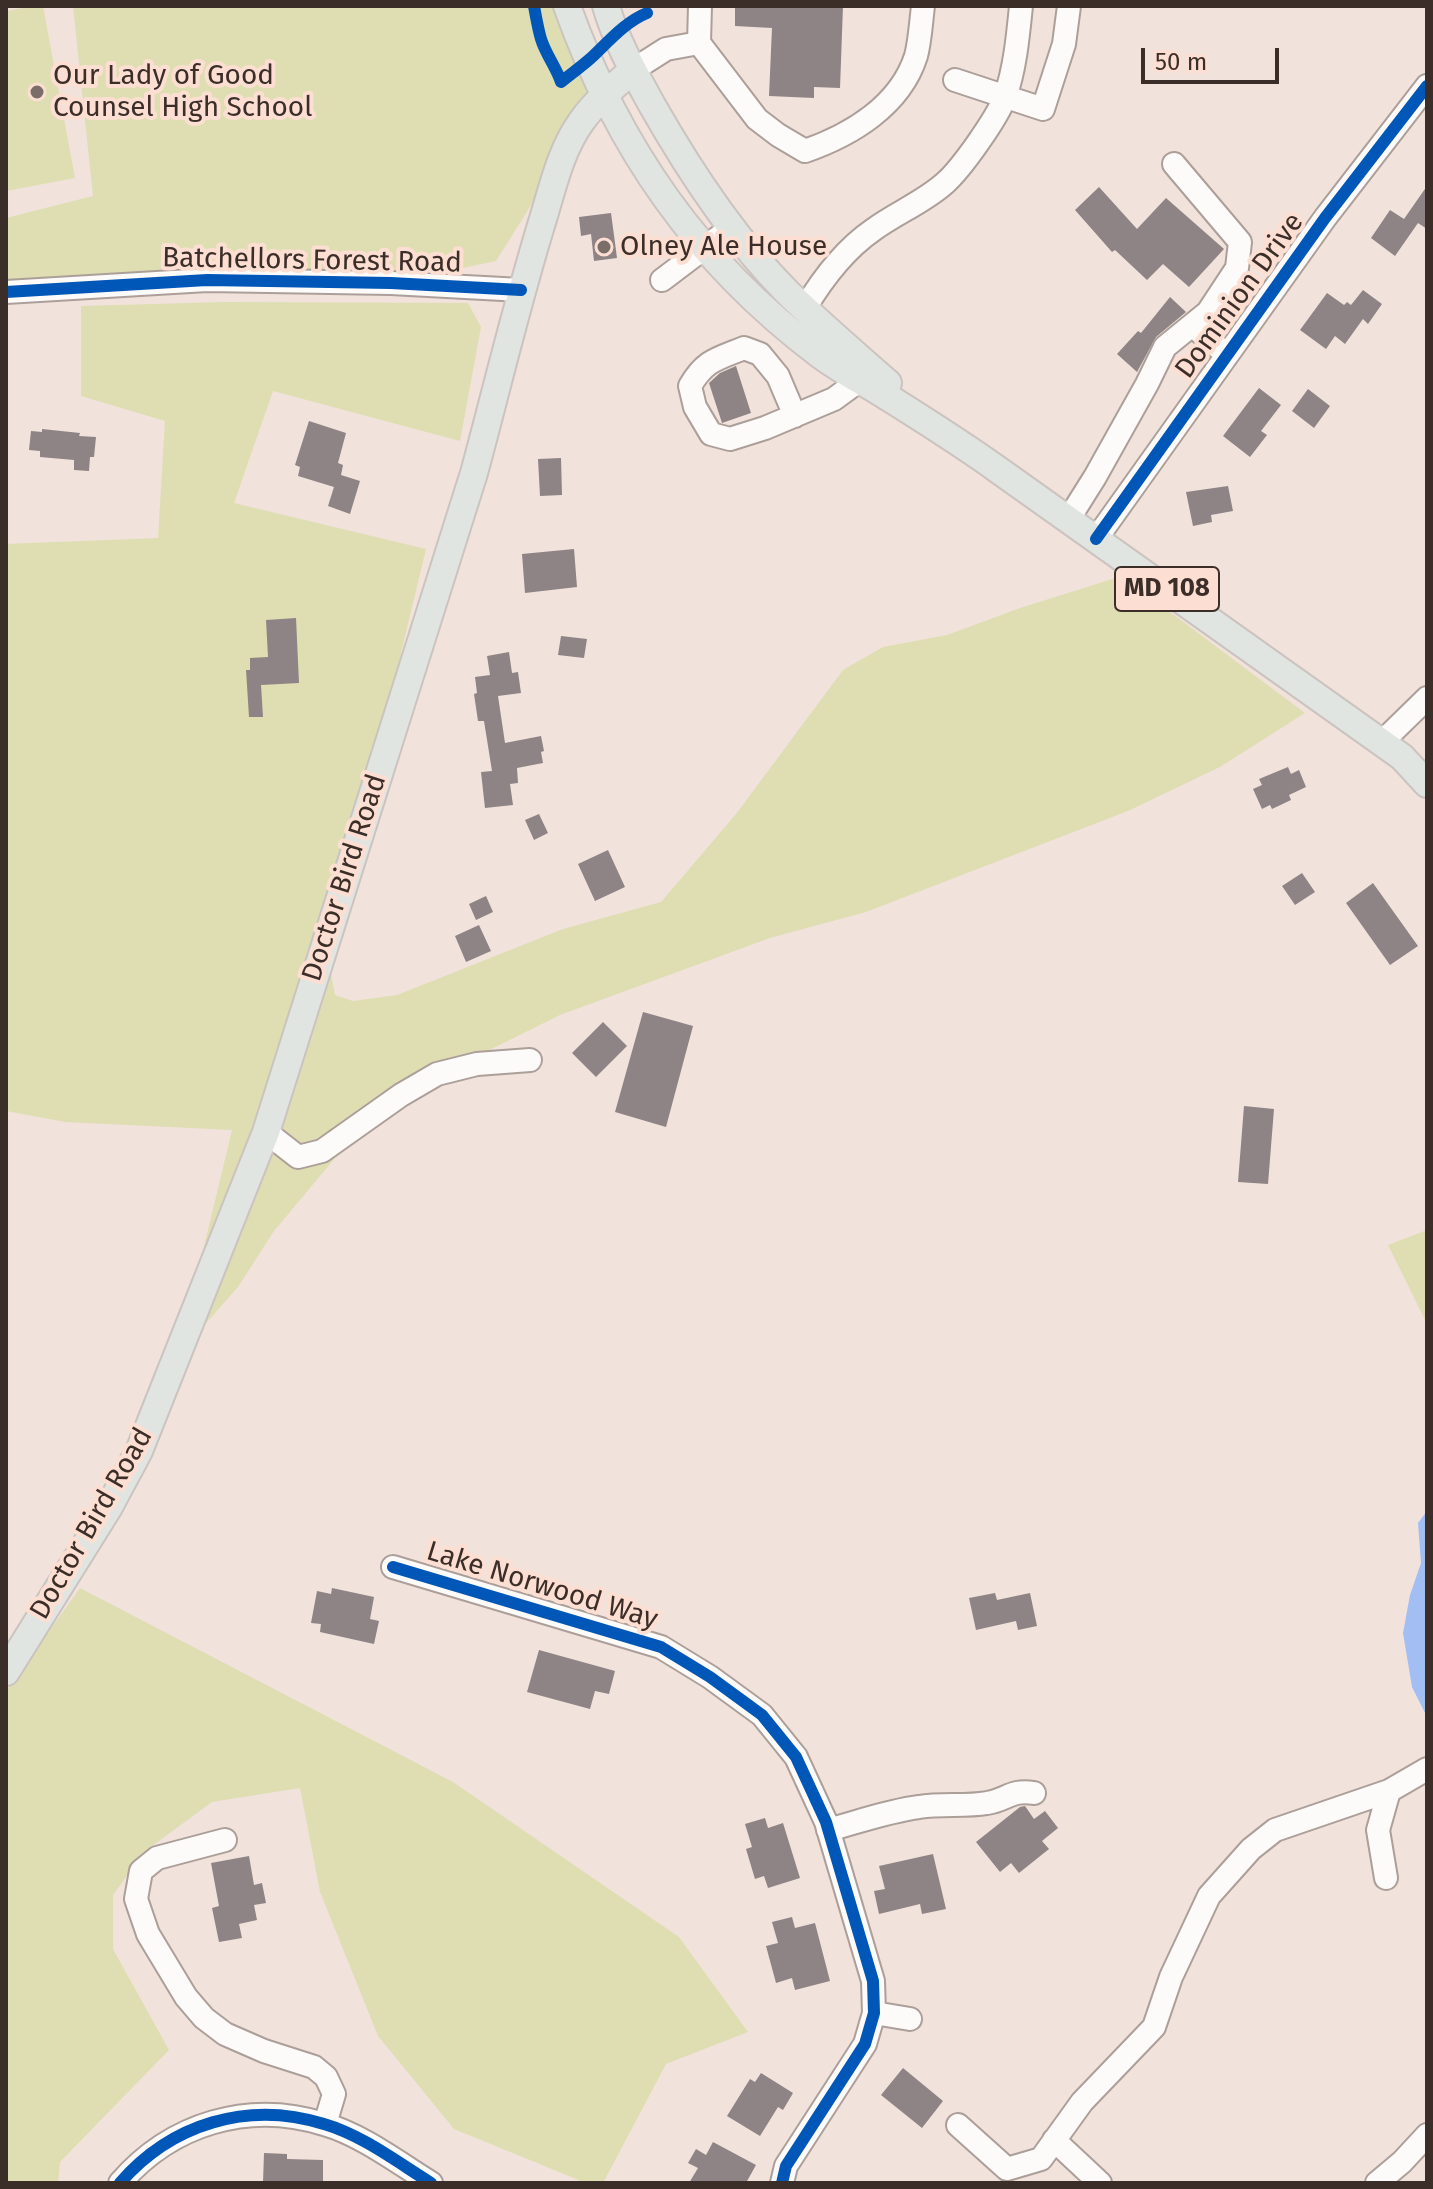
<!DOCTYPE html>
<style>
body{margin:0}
#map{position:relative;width:1433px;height:2189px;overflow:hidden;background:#f2e2dc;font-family:"Fira Sans",sans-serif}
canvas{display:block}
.frame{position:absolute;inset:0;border:8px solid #3b2e28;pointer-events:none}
.scale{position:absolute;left:1141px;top:48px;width:138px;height:36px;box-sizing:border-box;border:4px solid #3b2e28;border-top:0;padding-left:10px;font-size:24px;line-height:28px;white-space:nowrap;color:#3b2e28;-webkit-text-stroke:6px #fcdfd2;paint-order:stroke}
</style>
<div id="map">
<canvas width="1433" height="2189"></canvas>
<div class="frame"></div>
<div class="scale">50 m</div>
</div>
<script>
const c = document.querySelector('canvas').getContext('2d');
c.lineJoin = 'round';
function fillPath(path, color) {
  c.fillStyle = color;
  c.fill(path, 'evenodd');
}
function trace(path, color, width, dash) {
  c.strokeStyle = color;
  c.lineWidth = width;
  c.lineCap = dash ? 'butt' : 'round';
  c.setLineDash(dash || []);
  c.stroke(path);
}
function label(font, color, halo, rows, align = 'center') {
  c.font = font + ' "Fira Sans",sans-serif';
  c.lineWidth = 8;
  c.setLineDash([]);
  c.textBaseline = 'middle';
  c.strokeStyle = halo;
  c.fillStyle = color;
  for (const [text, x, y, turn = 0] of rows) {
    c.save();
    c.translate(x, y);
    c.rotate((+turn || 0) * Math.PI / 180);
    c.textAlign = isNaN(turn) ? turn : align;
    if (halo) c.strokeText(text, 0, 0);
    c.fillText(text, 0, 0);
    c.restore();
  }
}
const green = new Path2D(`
 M34,6H43L75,178L6,191V11Z
 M73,6H567L604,95L560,159L496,261L391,283L6,287V218L93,196Z
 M224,302L468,303L481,327L460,441L273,391L234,503L426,549L348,874L325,941L335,995L353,1001L397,995L563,929L661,902L736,814L843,670L883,647L947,635L1020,608L1122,576L1305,713L1220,767L1128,811L866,912L770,938L560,1015L419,1085L341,1151L274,1231L238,1287L178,1355L232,1130L65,1122L6,1111V544L158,538L165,421L81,396V306Z
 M1427,1230V1324L1388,1245Z
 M80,1588L453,1782L679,1937L748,2032L666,2064L603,2183H586L454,2129L378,2036L320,1892L300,1788L212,1802L144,1852L113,1895V1949L169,2050L60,2162L58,2183H6V1691Z`);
const water = new Path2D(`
 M1427,1511V1717L1412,1687L1403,1633L1410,1595L1421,1563L1418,1523Z`);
const building = new Path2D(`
 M735,6H843L840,88L814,87V98L769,96L772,28L735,26Z
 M1427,186V229L1418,223L1395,256L1371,238L1390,210L1404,219Z
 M1099,187L1137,229L1166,198L1224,249L1189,287L1163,264L1147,280L1115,250L1112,252L1075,210Z
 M611,213L617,258L594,261L591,234L581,236L579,217Z
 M1363,290L1382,304L1368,324L1363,319L1345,344L1335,336L1326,349L1300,330L1327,293L1344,305L1347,302L1351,305Z
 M1170,297L1186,312L1156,337L1137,372L1117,354L1138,331L1141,333Z
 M736,366L751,413L722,423L709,383L720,373Z
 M1259,388L1281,405L1261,431L1267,435L1250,457L1223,436Z
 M1308,389L1330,406L1314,428L1292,411Z
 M309,421L346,433L338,463L343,465L341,475L360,481L350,514L328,506L334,487L298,476L300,467L295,465Z
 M42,429L80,433L79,436L96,437L94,457H90L89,471L74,470V460L40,457V451L29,450L31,431L42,432Z
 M561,458L562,495L540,496L538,459Z
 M1228,486L1233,511L1211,515L1212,522L1193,526L1186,492Z
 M574,549L577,587L525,593L522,554Z
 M296,618L299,683L261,685L263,717H249L246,670H250V658L268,657L266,620Z
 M561,636L587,639L584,658L558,655Z
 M509,652L512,673L518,672L521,693L498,696L505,743L541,736L544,751L541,752L543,763L517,768L518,783L510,784L513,805L485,808L481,772L492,771L484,721H478L474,694L477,693L475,677L490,675L487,656Z
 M1288,767L1291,774L1299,770L1306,787L1289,795L1291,800L1272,809L1270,805L1262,809L1253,789L1262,785L1259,779Z
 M539,814L548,833L534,840L525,820Z
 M608,850L625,887L595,901L578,864Z
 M1302,873L1315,892L1295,905L1282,886Z
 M1373,883L1418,946L1390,965L1346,903Z
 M486,896L493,912L476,920L469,904Z
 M479,925L491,951L466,962L455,936Z
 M643,1012L693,1026L666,1127L615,1112Z
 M603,1022L627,1046L596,1077L572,1053Z
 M1244,1106L1274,1109L1268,1184L1238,1182Z
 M332,1588L374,1597L370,1619L379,1621L374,1644L320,1632L321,1624L311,1623L317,1591L331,1594Z
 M995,1593L997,1600L1030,1593L1037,1626L1018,1630L1016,1621L976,1630L969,1598Z
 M539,1650L615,1671L609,1694L595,1691L590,1709L527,1692Z
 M1025,1806L1034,1819L1045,1811L1058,1828L1042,1841L1049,1849L1019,1873L1011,1863L1000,1872L976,1842L1020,1807Z
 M765,1818L768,1828L783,1823L800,1878L768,1888L764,1876L755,1879L746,1849L752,1847L745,1824Z
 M933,1854L946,1909L922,1914L920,1904L879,1914L874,1891L885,1889L879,1866Z
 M249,1856L254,1885L262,1883L266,1903L254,1905L257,1920L239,1924L242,1938L219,1942L212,1908L219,1906L211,1863Z
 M792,1917L795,1928L815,1923L830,1981L795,1990L792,1978L776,1983L766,1946L778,1943L772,1922Z
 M903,2068L943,2101L922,2128L881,2095Z
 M761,2073L793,2093L783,2110L778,2107L760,2136L727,2116L750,2079L755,2082Z
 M713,2142L756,2165L746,2183H689L698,2168L688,2163L696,2149L706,2155Z
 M264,2153L287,2154V2159L323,2160V2183H263Z`);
const minor = new Path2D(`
 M699,43L757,119L778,135L805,151C851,135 900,106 916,56C920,41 921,22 923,6
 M633,70L666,49L699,43L700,6
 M955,80L1043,109L1064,44L1069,6
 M662,280L732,227
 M6,292L207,280L391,283L521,290
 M805,308C823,278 844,250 873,230C896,213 924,202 945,183C962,168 997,118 1005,97C1015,69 1018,36 1021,6
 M1193,326L1227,355
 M795,416L778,376L760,354L744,348C717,359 705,360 690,386L695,407L711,434L730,439L765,428L834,399L860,380
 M1068,520L1095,477L1147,384L1165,347L1208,312L1237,268L1240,242L1174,164
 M1096,539L1325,218L1427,86
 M1382,742L1427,698
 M266,1132L298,1157L322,1151L401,1095L437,1074L477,1064L530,1060
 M393,1567L661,1647L710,1677L762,1715L796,1757L826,1822L873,1981L874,2013L865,2044L786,2166L782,2183
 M828,1830C858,1822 888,1811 919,1807C942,1803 964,1807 987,1803C1007,1800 1011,1789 1034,1793
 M225,1840L157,1858L141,1871L136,1899L148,1934L186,1997L204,2018L225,2034L264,2051L314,2067L326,2077L334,2094L325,2124
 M1386,1878L1378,1830L1389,1791L1427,1769
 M874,2013L910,2019
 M958,2125L1007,2169L1041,2159L1082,2102L1154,2027L1171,1977L1209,1896L1251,1849L1275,1830L1389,1791
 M1054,2140L1100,2183
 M120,2183C171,2124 248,2100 324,2124C362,2135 397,2162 431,2183
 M1377,2183L1402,2162L1427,2135`);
const major = new Path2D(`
 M567,6C618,148 698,263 819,354C840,370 864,382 886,396C924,420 961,443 997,469C1132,566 1267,662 1402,757L1427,784
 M606,6C616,41 635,74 652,105C690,172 734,239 788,293C820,324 854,353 888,383
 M6,1672L109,1507L139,1451L266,1132L474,473C497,388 517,303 543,219C553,186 561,150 581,122C595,102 614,86 633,70`);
const cycleway = new Path2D(`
 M534,6C536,17 538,29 541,39C546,55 556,67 561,82C571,74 582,66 591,58C609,41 625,22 647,13
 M6,292L207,280L391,283L521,290
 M1096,539L1325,218L1427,86
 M393,1567L661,1647L710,1677L762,1715L796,1757L826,1822L873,1981L874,2013L865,2044L786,2166L782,2183
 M120,2183C171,2124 248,2100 324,2124C362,2135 397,2162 431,2183`);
const markers = [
 [37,92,8,"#7b6d67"],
 [604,247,8,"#7b6d67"]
];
const shields = [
 [1167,589,104]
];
const shieldNames = [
 ["MD 108",1167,589]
];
const poiNames = [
 ["Our Lady of Good",53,76],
 ["Counsel High School",53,108],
 ["Olney Ale House",620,247]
];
const streetNames = [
 ["Batchellors Forest Road",312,261,1],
 ["Dominion Drive",1240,296,-54],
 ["Doctor Bird Road",345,878,-72],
 ["Doctor Bird Road",92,1524,-60],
 ["Lake Norwood Way",542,1586,17]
];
fillPath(green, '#dedeb2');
fillPath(water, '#a3bef2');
fillPath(building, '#8e8385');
trace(minor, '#ac9f99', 26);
trace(major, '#cbc3bf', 30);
trace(minor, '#fdfbfa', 22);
trace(major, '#e1e5e1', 26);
trace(cycleway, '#0057b8', 12);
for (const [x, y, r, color] of markers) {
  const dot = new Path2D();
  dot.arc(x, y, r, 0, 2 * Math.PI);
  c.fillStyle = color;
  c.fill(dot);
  trace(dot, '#fcdfd2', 3);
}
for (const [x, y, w] of shields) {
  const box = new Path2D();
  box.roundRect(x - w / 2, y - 22, w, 44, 6);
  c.fillStyle = '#fcdfd2';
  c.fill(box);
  trace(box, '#3b2e28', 2);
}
label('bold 26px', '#3b2e28', null, shieldNames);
label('28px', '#3b2e28', '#fcdfd2', poiNames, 'left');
label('28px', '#3b2e28', '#fcdfd2', streetNames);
</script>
